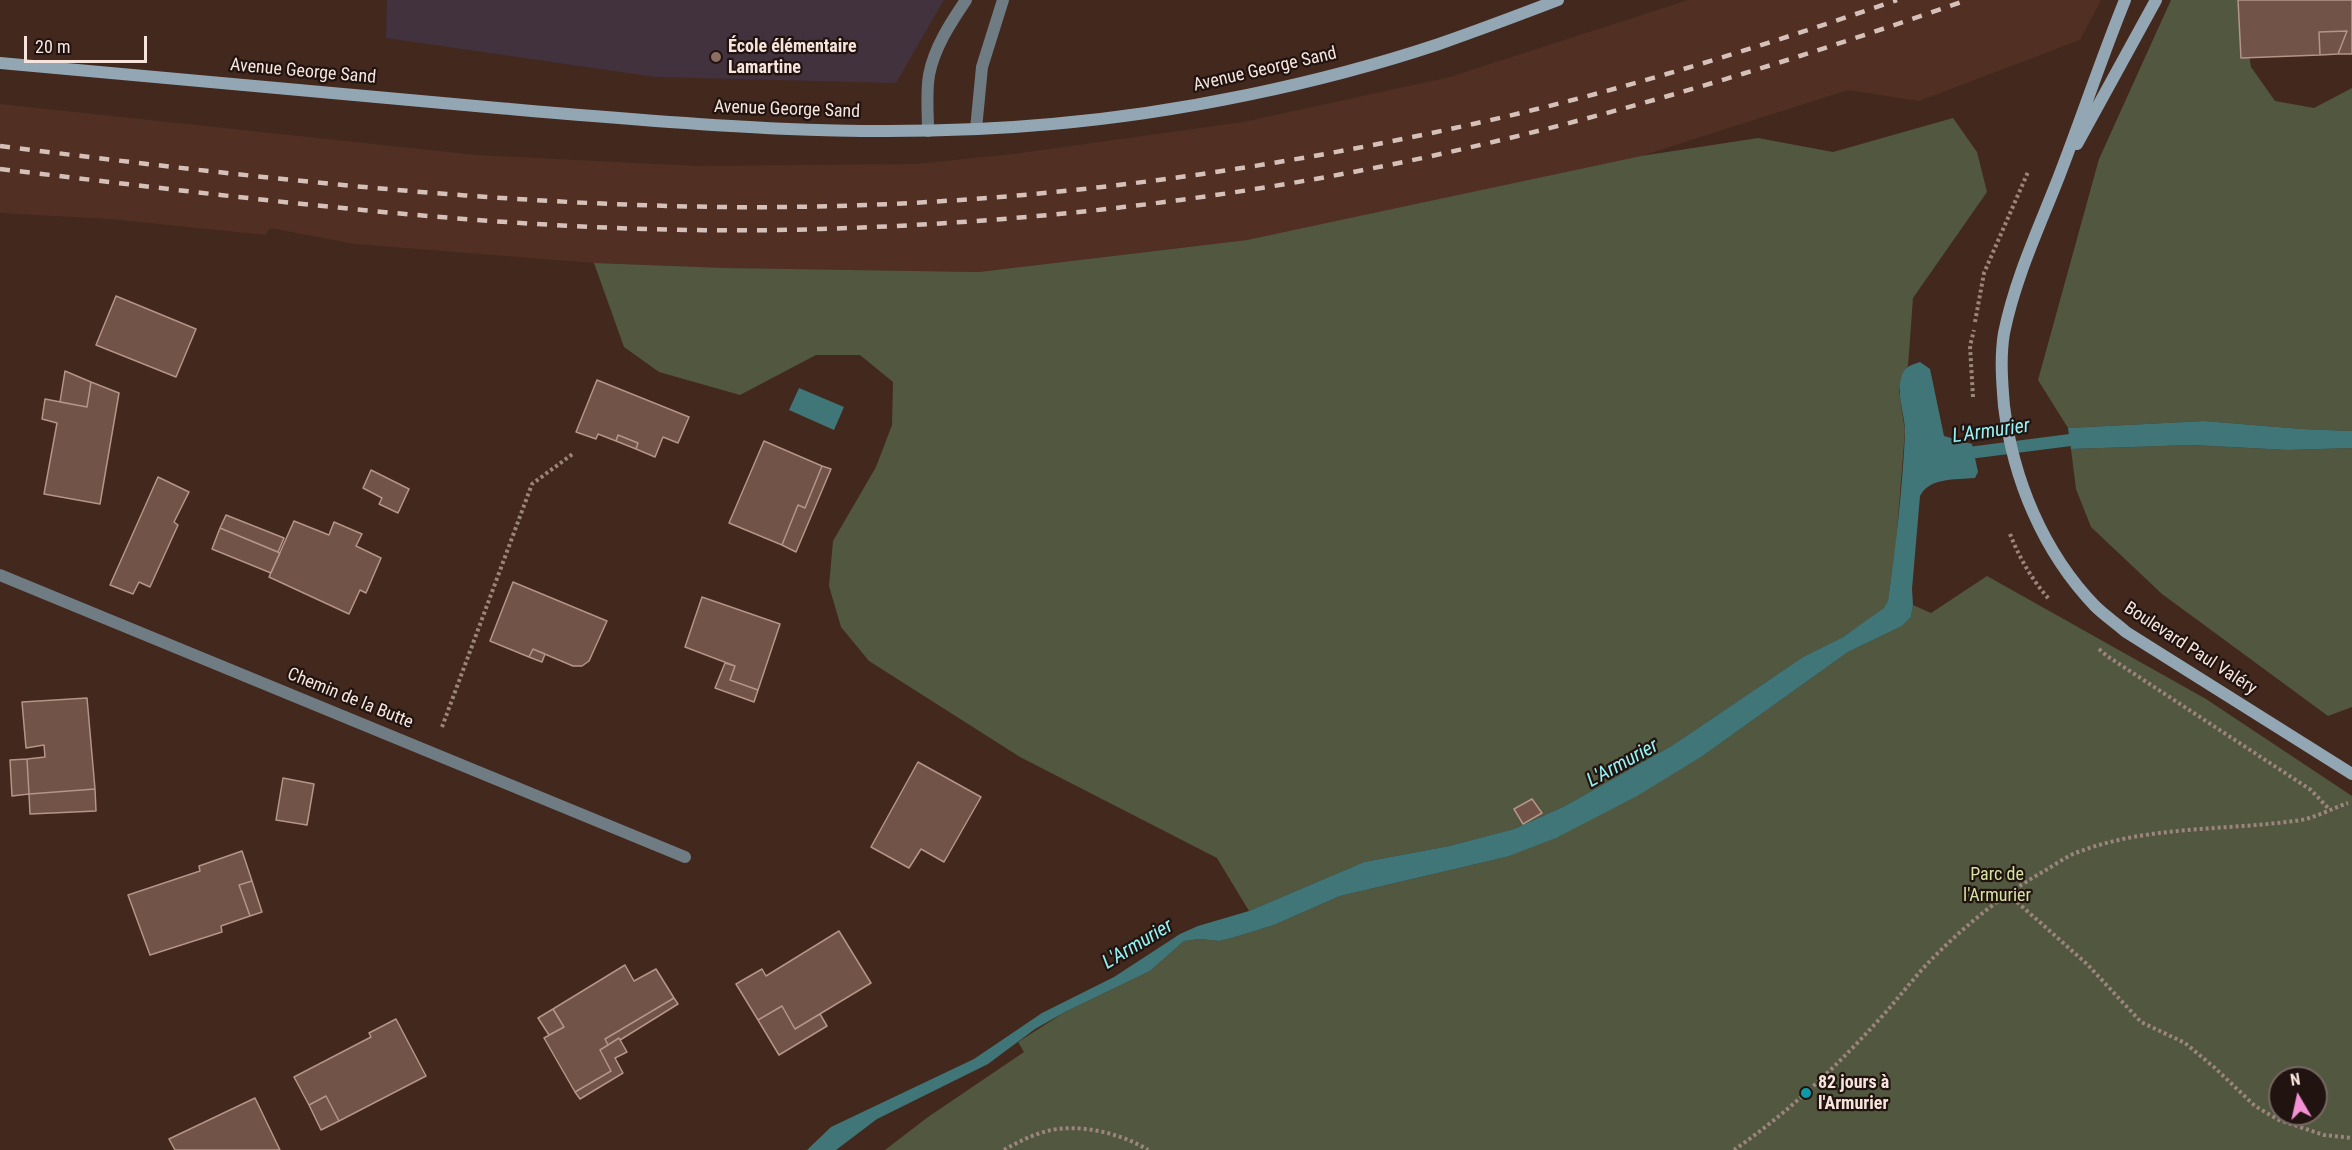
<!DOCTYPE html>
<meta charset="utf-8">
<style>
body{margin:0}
#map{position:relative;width:2352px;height:1150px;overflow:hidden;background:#43281e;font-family:"Roboto Condensed",sans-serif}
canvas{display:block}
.north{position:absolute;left:2268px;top:1066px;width:60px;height:60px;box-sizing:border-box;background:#211410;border:2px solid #766762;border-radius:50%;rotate:351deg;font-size:16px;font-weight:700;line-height:24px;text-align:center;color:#f6e4dd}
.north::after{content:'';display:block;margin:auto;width:21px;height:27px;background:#f491d4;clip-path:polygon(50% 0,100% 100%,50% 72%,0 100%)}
.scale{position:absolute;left:24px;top:36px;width:123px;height:27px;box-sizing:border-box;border:3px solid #f6e4dd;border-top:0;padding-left:8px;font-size:18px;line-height:21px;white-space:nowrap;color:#f6e4dd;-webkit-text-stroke:4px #211410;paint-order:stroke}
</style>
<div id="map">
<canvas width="2352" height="1150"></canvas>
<div class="north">N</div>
<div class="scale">20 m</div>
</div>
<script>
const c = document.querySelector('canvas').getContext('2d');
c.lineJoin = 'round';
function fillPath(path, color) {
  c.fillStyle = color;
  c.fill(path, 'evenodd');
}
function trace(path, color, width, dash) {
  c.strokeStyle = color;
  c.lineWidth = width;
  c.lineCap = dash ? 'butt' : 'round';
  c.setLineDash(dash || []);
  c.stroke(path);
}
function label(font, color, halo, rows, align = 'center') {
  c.font = font + ' "Roboto Condensed",sans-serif';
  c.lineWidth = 4.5;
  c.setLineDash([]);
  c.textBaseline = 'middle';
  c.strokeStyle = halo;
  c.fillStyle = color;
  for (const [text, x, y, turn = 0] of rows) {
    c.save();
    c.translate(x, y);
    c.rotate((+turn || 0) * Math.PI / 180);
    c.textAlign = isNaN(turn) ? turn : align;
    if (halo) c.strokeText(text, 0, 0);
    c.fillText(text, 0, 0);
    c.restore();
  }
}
const built = new Path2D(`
 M1688,0H2101L2080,40L1919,101L1848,90L1641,156L1299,230L1247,240L979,272L726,268L594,263L355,244L270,228L266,235L110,219L0,213V104L476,155L697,166L916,164L1013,154L1243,122L1450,77Z`);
const education = new Path2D(`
 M387,0H944L896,83L655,77L386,38Z`);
const green = new Path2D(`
 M2171,0H2249L2244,24L2251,67L2275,101L2314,108L2352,88V431L2302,429L2204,421L2068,428L2038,380L2099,159Z
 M1953,118L1977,152L1987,192L1913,298L1908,366L1903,373L1899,391L1905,431L1896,543L1888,602L1885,608L1843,637L1803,657L1673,745L1565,806L1514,829L1449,846L1364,862L1249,911L1217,858L1020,757L869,661L841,627L829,586L833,541L876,467L892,425L893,382L860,355H816L740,395L659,372L624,347L594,263L726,268L979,272L1247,240L1641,156L1758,138L1833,152Z
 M2192,445L2288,450L2352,448V707L2328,716L2162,594L2091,527L2076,489L2071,449Z
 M1987,576L2206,699L2352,796V1150H885L928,1117L1024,1052L1018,1042L1065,1012L1150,971L1184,941L1200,939L1219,941L1232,938L1274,925L1340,896L1506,857L1704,755L1848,652L1902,626L1911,617L1913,605L1931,613ZM2280,1078H2316V1114H2280Z`);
const water = new Path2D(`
 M1920,362L1930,369L1944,436L1972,444L1978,472L1975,478C1955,480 1930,477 1920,496L1912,589L1913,605L1911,617L1902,626L1848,652L1704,755L1637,796L1556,838L1506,857L1340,896L1274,925L1232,938L1219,941L1200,939L1184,941L1150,971L1065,1012L1035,1029L988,1064L877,1119L836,1150H807L831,1127L974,1059L1042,1013L1114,977L1180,934L1198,926L1249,911L1364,862L1449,846L1514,829L1565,806L1673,745L1803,657L1843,637L1884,608L1888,601C1896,546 1902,490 1905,435C1906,414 1895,395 1902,375C1905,366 1912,365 1920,362Z
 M799,388L844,407L834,430L789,410Z
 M2204,421L2302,429L2352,431V448L2288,450L2192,445L2071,449L2068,428Z`);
const stream = new Path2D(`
 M1961,454L2086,438`);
const building = new Path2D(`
 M2238,0H2352V54H2338L2347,31L2319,32L2320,55L2241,58Z
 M2347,31L2338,54L2320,55L2319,32Z
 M116,296L196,329L176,377L96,345Z
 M65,371L91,382L87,407L60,402Z
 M597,380L689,417L678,443L663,437L655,457L636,449L638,443L618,435L616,441L598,434L596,439L576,432Z
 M91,382L119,393L100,504L44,494L57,423L42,419L45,399L87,407Z
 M618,435L638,443L636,449L616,441Z
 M764,441L822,466L805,508L798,505L782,545L729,523Z
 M822,466L831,469L796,552L782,545L798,505L805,508Z
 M371,470L409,489L398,513L379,504L382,498L363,488Z
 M158,477L189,492L174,522L178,525L150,587L139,582L133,594L110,585Z
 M226,515L284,538L278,552L220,528Z
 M294,521L329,535L334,522L362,534L356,546L381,558L366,593L360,590L349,614L269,577Z
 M220,528L280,553L271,573L212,549Z
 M513,582L607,621L589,661L582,666H573L533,649L529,657L490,641Z
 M702,597L780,624L758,690L730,680L735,666L685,647Z
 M533,649L545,654L542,662L529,657Z
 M725,663L735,666L730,680L758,690L754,702L715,688Z
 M87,698L95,789L29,794L27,759L45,757L44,745L26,748L22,702Z
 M27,759L29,794L12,796L10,760Z
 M918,762L981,797L944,862L921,849L909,868L871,847Z
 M283,778L314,784L307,825L276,820Z
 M95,789L96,811L30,814L29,794Z
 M1532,799L1542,813L1523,824L1514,809Z
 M242,851L252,881L239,885L250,916L221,926L222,932L150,955L128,895L200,871L199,866Z
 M252,881L262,912L250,916L239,885Z
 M839,931L871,983L795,1029L782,1006L758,1020L736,984L762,969L766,976Z
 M625,965L634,981L656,969L674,998L605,1039L608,1045L600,1050L611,1071L575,1092L544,1038L564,1027L553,1009Z
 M674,998L678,1004L620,1040L619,1038L608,1045L605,1039Z
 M782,1006L795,1029L820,1014L827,1026L779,1055L758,1020Z
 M553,1009L564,1027L549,1035L538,1018Z
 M396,1019L426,1076L339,1121L326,1096L309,1105L294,1077L371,1037L369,1033Z
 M619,1038L627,1052L615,1058L623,1073L580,1099L575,1092L611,1071L600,1050Z
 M326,1096L339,1121L321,1130L309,1105Z
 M255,1098L280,1150H175L169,1139Z`);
const path = new Path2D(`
 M1975,322L1984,273L2028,172
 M1973,397L1970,346L1974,330
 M2010,534C2019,557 2032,580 2049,599
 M2099,649L2107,656L2311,790L2329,809
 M442,727L532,484L574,453
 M2008,894L2087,964L2141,1022L2185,1043L2215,1068L2255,1106L2279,1120L2324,1135L2352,1138
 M1004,1150C1018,1142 1032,1135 1047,1131C1078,1123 1121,1133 1148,1150
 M1734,1150C1786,1114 1832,1071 1875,1024C1894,1004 1910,982 1929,962C1963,927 2003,894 2046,870C2056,864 2067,856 2078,852C2149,825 2227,831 2301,820C2317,817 2333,808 2348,803`);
const street = new Path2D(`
 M976,129L982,67L1003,0
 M928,131C928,112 926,93 929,75C934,48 951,22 966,0
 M0,575L685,857`);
const secondary = new Path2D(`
 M2125,0C2101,59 2081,120 2058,179C2038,230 2015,279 2004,333C2000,357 2002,382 2004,406C2013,479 2043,552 2095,606C2104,615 2116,623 2126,632L2352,774
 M0,63C166,78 332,93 498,108C682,124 867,141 1052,124C1178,113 1319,84 1439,44C1479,30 1519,15 1558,0
 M2077,144L2156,0`);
const rail = new Path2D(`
 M0,146C240,176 480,204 722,207C986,210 1251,176 1508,116C1640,85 1769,44 1897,0
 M0,169C272,201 546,238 820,229C1023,223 1228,200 1427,157C1611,117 1790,62 1967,0`);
const markers = [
 [716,57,6,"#8d6e63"],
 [1806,1093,6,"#0f9aa8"]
];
const poiNames = [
 ["École élémentaire",728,47],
 ["Lamartine",728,68],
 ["82 jours à",1818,1083],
 ["l'Armurier",1818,1104]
];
const streetNames = [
 ["Avenue George Sand",1265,70,-13],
 ["Avenue George Sand",303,72,5],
 ["Avenue George Sand",787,110,2],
 ["Boulevard Paul Valéry",2190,649,33],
 ["Chemin de la Butte",350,699,22]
];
const parkNames = [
 ["Parc de",1997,875],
 ["l'Armurier",1997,896]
];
const waterNames = [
 ["L'Armurier",1991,432,-8],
 ["L'Armurier",1623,764,-29],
 ["L'Armurier",1138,945,-31]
];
fillPath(built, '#513023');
fillPath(education, '#41323d');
fillPath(green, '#52573f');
fillPath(water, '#407678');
trace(stream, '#407678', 12);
fillPath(building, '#715348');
trace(building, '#b69589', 1.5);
trace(path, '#9b857c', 4, [3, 3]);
trace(street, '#6f7c84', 12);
trace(secondary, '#92a7b3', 12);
trace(rail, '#d5c1ba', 4.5, [10, 10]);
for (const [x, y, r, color] of markers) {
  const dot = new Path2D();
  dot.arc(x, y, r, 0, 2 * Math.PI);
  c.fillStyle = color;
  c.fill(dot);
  trace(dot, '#211410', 2);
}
label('bold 18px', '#f6e4dd', '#211410', poiNames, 'left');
label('18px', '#f6e4dd', '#211410', streetNames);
label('18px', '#d4e3a1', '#211410', parkNames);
label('italic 20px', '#95f1f3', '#211410', waterNames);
</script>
